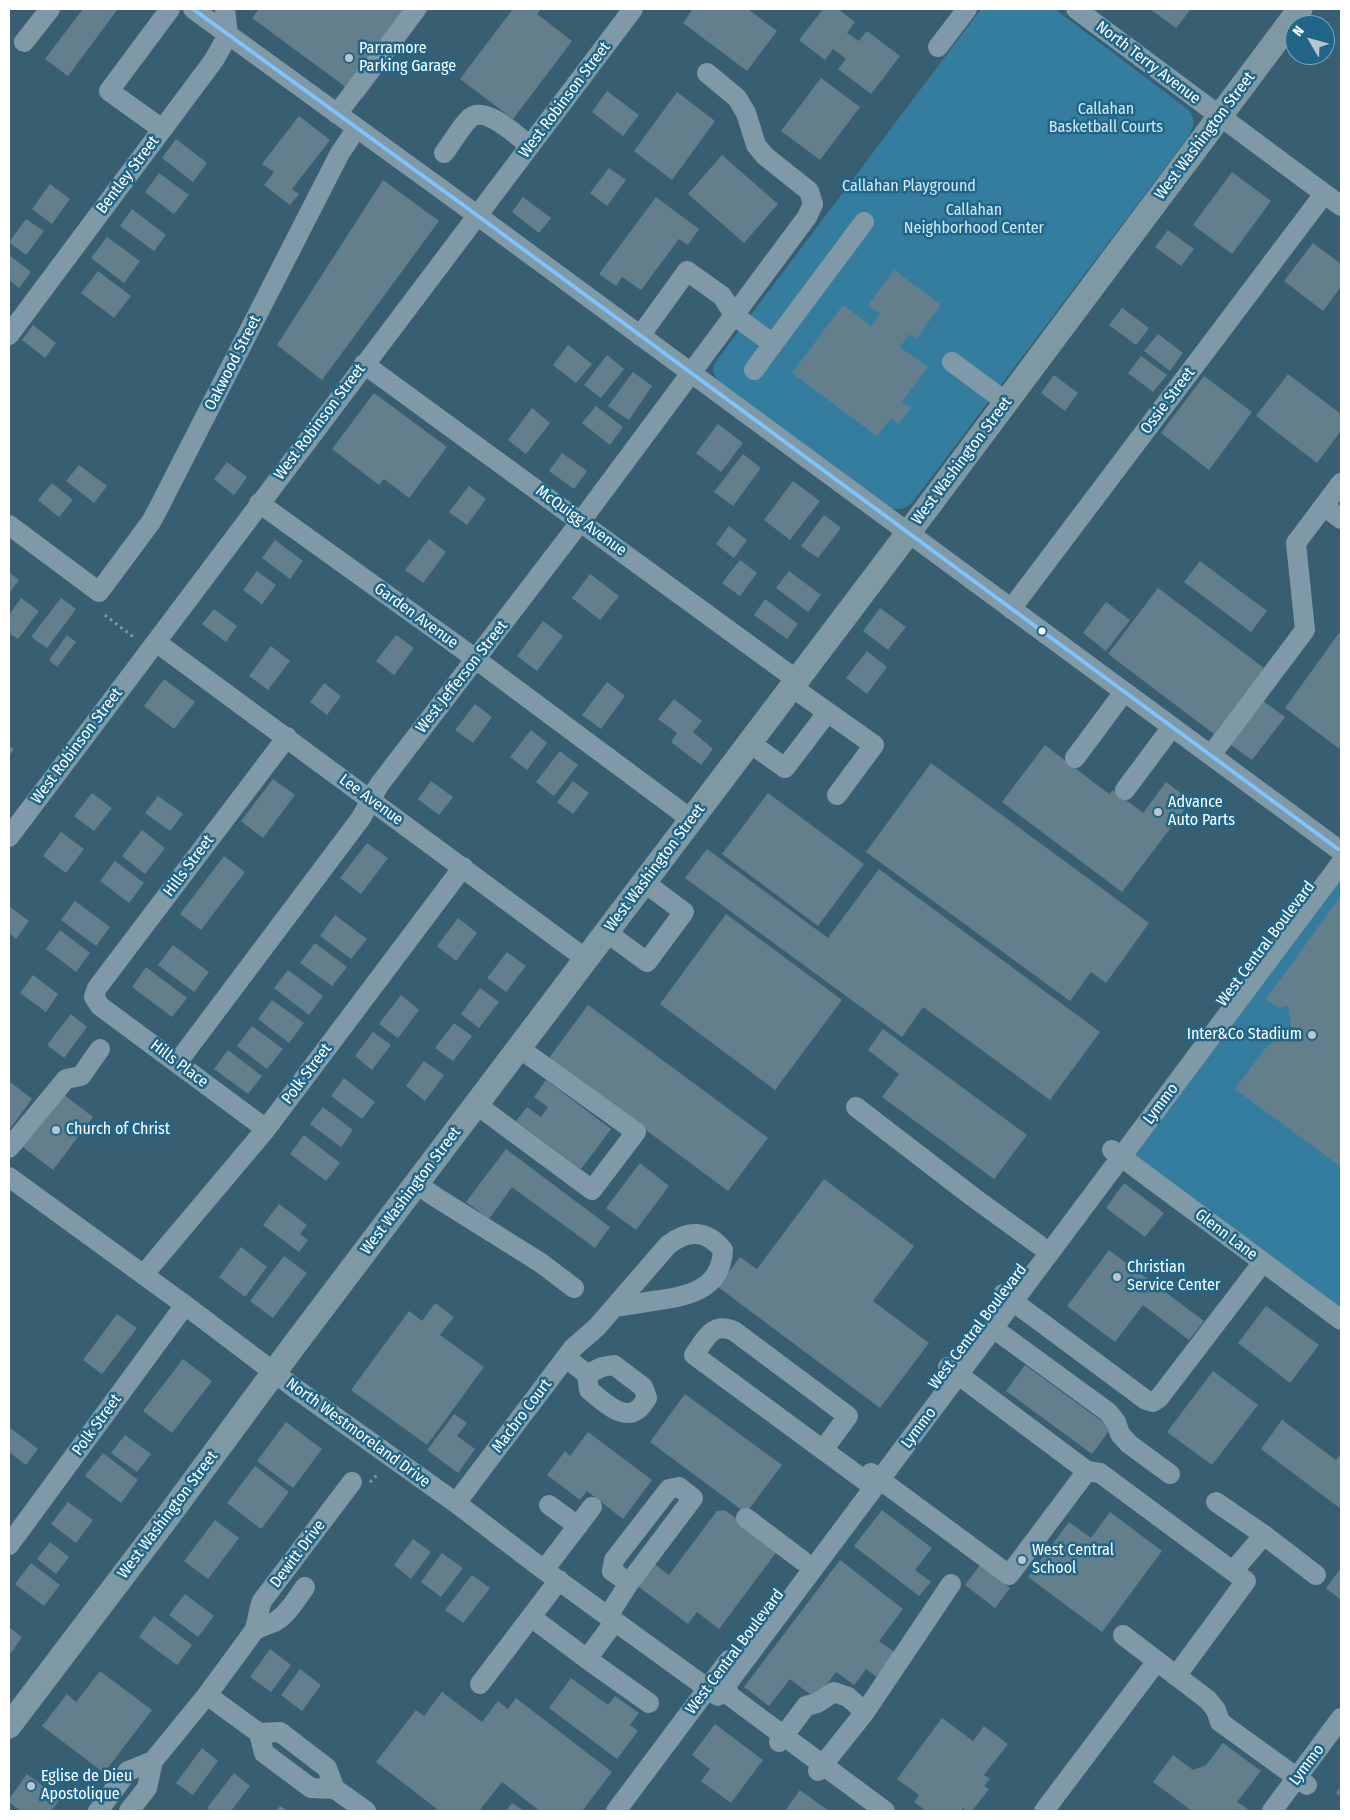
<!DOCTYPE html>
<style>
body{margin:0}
#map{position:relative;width:1350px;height:1820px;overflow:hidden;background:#385e71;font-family:"Fira Sans Condensed",sans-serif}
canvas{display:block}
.frame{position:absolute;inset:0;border:10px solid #fff;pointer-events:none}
.north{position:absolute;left:1285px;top:15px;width:50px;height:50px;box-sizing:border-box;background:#216688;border:1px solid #7aa3b8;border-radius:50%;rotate:307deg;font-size:14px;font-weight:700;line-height:20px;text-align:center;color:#fff}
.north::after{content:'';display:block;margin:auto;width:18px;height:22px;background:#b9c7cd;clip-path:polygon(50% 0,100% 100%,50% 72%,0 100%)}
</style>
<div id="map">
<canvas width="1350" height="1820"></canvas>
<div class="frame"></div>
<div class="north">N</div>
</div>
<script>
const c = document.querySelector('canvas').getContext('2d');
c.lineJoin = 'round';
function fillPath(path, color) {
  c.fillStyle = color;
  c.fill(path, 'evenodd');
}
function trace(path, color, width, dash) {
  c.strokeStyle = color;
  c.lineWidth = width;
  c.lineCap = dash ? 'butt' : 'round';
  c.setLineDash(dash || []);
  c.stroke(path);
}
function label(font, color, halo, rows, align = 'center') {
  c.font = font + ' "Fira Sans Condensed",sans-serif';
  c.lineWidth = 5;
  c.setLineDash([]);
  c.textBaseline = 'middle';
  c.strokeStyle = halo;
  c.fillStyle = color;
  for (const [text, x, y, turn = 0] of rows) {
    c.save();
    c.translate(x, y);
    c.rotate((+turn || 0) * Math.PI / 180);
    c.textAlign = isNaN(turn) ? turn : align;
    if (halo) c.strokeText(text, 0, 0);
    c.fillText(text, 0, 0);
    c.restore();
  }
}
const green = new Path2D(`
 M981,9H1055L1190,111C1197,124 1192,130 1185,141L921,491C911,503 908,512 890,508L717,380L713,372L714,364Z
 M1341,873V1310L1133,1155Z`);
const building = new Path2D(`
 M83,9H118L68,76L45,59Z
 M259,9H429L362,99L252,18Z
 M513,9H541L537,14L572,41L513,119L460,79Z
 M693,9H748L777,31L747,71L683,23Z
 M823,9H838L855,22L847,33L859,41L867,31L900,56L871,94L838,69L846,59L833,49L825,60L799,40Z
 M1150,9H1191L1176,28Z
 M821,78L860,107L820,160L781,131Z
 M607,91L639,115L623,136L592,112Z
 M677,92L715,121L672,180L634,151Z
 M299,116L330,140L292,189L299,194L290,205L264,185L274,172L262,164Z
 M176,139L207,163L193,182L162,158Z
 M722,155L778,204L744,243L688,194Z
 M609,168L626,180L607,206L590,193Z
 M1232,172L1271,201L1232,254L1193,225Z
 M159,173L189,195L174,214L145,192Z
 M383,180L439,221L322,380L277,345Z
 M50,184L70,199L52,224L32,209Z
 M523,197L551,218L539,233L512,212Z
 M656,197L699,229L688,245L679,239L641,290L622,277L616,286L599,274Z
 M132,209L166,235L154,251L120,226Z
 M26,219L44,231L26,255L9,242Z
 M1168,230L1194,249L1181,266L1155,247Z
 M107,237L140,261L124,283L91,258Z
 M1313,243L1341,264V287L1323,311L1284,281Z
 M9,255L31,272L19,288L9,280Z
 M894,270L941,305L916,339L909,334L900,347L928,367L902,402L911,408L899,424L891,418L877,436L792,373L843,305L871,326L880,314L868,305Z
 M98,271L131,296L114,318L81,293Z
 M1122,308L1149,328L1136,345L1109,325Z
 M33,325L56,343L45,358L22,340Z
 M1158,334L1183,353L1170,371L1144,351Z
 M568,345L592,364L576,383L553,365Z
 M607,355L624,369L601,398L584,385Z
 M1141,356L1167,375L1153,392L1128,373Z
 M633,372L652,386L629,420L608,406Z
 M1288,374L1341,414V431L1317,463L1256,416Z
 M1054,375L1078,393L1065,411L1041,393Z
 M1204,376L1252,412L1209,470L1161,433Z
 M374,393L447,447L409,498L384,479L379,485L332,449Z
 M596,406L623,427L610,445L582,423Z
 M532,408L550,423L526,454L508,440Z
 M718,424L743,443L721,472L696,453Z
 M562,453L587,471L574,489L549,471Z
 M743,454L761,468L733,506L714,492Z
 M227,462L247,477L234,495L214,479Z
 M79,465L107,486L94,503L66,481Z
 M793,481L820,501L790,540L764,520Z
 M52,483L73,500L59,517L38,500Z
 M469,486L486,499L467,525L449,512Z
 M824,515L841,528L818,558L801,546Z
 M729,526L747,540L734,558L716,544Z
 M429,539L446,552L423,583L405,570Z
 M275,540L303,561L290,579L262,558Z
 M740,560L757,573L740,596L722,583Z
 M1200,561L1267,611L1251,632L1184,582Z
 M257,571L276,585L262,604L243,590Z
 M789,571L821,595L808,612L776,588Z
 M9,572L19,580L9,593Z
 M590,574L619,596L600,620L572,598Z
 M1158,588L1264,668L1214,734L1108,654Z
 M21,598L39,611L18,639L9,633V615Z
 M61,598L76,609L47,648L31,637Z
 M765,599L798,624L787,639L754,615Z
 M1106,602L1130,620L1106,651L1083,633Z
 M880,608L906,627L888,650L863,631Z
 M214,609L237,626L226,642L202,624Z
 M543,621L563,636L537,671L517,656Z
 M1339,633L1341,634V750L1285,708Z
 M67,635L76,642L57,667L49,660Z
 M396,635L414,648L394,675L376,661Z
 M271,646L290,661L268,690L249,676Z
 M867,651L887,667L867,694L846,678Z
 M164,679L195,702L174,729L144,706Z
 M607,682L625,696L601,729L582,715Z
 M324,683L341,696L327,715L310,702Z
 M1259,698L1285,717L1252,760L1227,742Z
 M674,699L702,721L693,732L713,749L701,765L671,742L677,733L658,719Z
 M475,704L492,717L473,743L455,730Z
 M531,730L547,743L527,770L510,757Z
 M9,745L14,749L9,756Z
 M1045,745L1109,794L1113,790L1143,813L1166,782L1191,801L1122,892L1002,802Z
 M560,751L578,765L554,796L536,782Z
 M931,763L1149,923L1106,983L1091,972L1070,1001L866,852Z
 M273,779L295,795L263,838L241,821Z
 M431,781L453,797L439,815L418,799Z
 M573,781L589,793L573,814L557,802Z
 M92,793L112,808L94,831L74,816Z
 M768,793L864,864L818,926L722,854Z
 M158,796L183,814L170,831L145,813Z
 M142,830L165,848L145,874L122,856Z
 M61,832L84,849L66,873L43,856Z
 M367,843L388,858L361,894L340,878Z
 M707,849L828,938L879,869L1100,1032L1050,1100L923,1007L902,1037L685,878Z
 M224,856L245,872L201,930L180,914Z
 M115,861L144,883L129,903L100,881Z
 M1341,896V1167L1235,1089L1264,1050L1275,1039L1292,1031L1288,1006L1278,1008L1266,999Z
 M75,901L110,927L96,946L61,920Z
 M9,906L29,921L16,939L9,933Z
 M726,914L842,1000L775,1090L660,1004Z
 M335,915L367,939L351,959L320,936Z
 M458,918L477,933L456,961L437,946Z
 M60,930L90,953L76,972L46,949Z
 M315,943L347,967L332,986L300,963Z
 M173,945L209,972L194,992L158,965Z
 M507,952L526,966L506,992L487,978Z
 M146,967L187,998L172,1017L132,987Z
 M288,970L323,996L309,1015L274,988Z
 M33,975L58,994L46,1012L20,993Z
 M480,988L499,1002L479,1028L461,1014Z
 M401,995L419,1010L398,1038L379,1024Z
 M272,1000L304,1023L289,1043L258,1019Z
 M588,1005L768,1138L728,1191L549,1058Z
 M71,1014L87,1027L64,1058L47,1045Z
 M454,1023L472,1036L453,1061L435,1048Z
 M252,1026L283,1049L267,1069L237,1046Z
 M883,1029L1027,1135L994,1179L882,1097L899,1074L868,1050Z
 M373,1032L391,1045L372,1070L355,1056Z
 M228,1050L262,1076L248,1094L214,1069Z
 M424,1061L444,1075L425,1101L406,1086Z
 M344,1078L375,1102L362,1119L331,1096Z
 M546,1080L611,1129L581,1169L516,1121L527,1107L541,1117L548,1107L534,1097Z
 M9,1081L32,1099L9,1130Z
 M59,1091L93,1117L53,1170L19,1144Z
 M323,1107L353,1130L341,1147L310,1124Z
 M304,1135L340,1163L326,1181L290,1154Z
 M506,1149L610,1227L595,1248L512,1187L489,1219L466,1202Z
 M640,1163L669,1186L636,1230L606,1208Z
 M824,1179L914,1246L873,1301L929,1343L880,1408L718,1287L740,1257L757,1269Z
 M1124,1183L1164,1213L1145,1237L1106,1208Z
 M279,1204L307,1225L300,1234L308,1240L299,1252L263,1225Z
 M241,1247L267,1267L245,1297L219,1277Z
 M1109,1250L1204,1321L1189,1340L1143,1305L1115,1342L1067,1306Z
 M284,1256L307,1273L273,1318L250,1301Z
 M435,1303L454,1317L440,1335L484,1367L427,1445L351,1390L409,1311L422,1321Z
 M1266,1306L1319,1345L1290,1383L1238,1343Z
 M117,1314L137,1328L102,1374L83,1360Z
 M183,1359L212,1381L172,1433L143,1411Z
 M1025,1365L1111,1428L1092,1454L1006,1391Z
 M1213,1371L1258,1405L1212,1465L1167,1432Z
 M685,1394L782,1465L746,1513L650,1442Z
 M454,1414L467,1423L457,1436L475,1449L458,1473L427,1450Z
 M1282,1420L1336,1460L1341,1453V1509L1261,1449Z
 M286,1422L322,1449L293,1488L257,1461Z
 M9,1427L38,1449L26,1465L9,1452Z
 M588,1432L652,1480L623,1519L587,1491L580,1500L547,1475L565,1451L570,1456Z
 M125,1435L151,1454L137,1472L111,1453Z
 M103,1453L138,1480L121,1503L85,1476Z
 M255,1466L289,1492L261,1529L227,1503Z
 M68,1502L93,1520L76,1543L51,1524Z
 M725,1510L778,1550L719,1629L697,1612L688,1624L635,1584L652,1562L669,1575L717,1511Z
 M882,1510L932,1548L915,1570L931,1582L919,1596L854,1546Z
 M1110,1512L1162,1551L1102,1632L1028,1577L1069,1522L1091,1538Z
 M215,1520L239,1538L208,1579L184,1561Z
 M413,1539L431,1552L411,1579L394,1565Z
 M50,1542L69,1557L56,1574L37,1559Z
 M442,1553L463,1568L441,1597L421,1582Z
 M840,1560L903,1609L879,1641L896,1653L878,1678L866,1669L854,1685L836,1672L816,1699L790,1679L769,1706L744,1687Z
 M31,1563L60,1585L44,1606L15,1584Z
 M980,1565L1010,1588L995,1608L965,1585Z
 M1341,1568V1600L1326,1588Z
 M472,1575L490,1588L463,1623L445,1610Z
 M185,1594L214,1616L198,1637L169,1615Z
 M154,1616L192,1645L177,1665L139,1637Z
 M9,1627L22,1637L11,1653L9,1651Z
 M270,1649L291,1665L271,1692L250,1677Z
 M300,1669L321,1685L302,1711L281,1695Z
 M100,1671L152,1710L104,1773L42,1726L67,1694L76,1702Z
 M571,1678L608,1705L615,1696L639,1713L630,1725L638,1731L617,1759L549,1708Z
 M442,1692L482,1722L498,1701L508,1709L516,1698L612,1772L582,1811H540L502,1782L479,1811H435L437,1809L376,1762L416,1710L424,1716Z
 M942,1718L973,1741L984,1726L1008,1744L984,1775L990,1779L984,1786L989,1789L972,1811H967L963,1808L961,1811H926L914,1802L919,1795L897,1779Z
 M715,1724L763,1760L731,1803L701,1781L710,1769L692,1755Z
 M1223,1743L1261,1771L1237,1802L1248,1809L1246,1811H1192L1153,1782L1173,1755L1193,1770L1206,1765Z
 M202,1748L218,1761L193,1795L176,1783Z
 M234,1773L250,1786L231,1811H211L207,1808Z
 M27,1774L60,1799L51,1811H21L9,1802V1799Z
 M1341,1786V1797L1336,1793Z
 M800,1790L829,1811H785Z
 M512,1803L524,1811H506Z
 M280,1806L288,1811H276Z`);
const path = new Path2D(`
 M105,615L136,639
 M370,1482L377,1475`);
const minor = new Path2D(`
 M193,9L459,202L1338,849
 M1076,9L1341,206
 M24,42L50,9
 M938,47L967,9
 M337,114L416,9
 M162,129L109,91L170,9
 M444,153C452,143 461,126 470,118C486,105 517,136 530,146
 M9,335L214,60L228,35L225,9
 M640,336L687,271L722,296L735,316L773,344L864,222
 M952,362L1006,402
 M364,364L797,680
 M754,370L773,344
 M259,503L458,646L692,820
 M1324,506L1341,519
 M9,525L99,592L151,522L158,509L340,153L357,128
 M1011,609L1324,194
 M156,642L586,959
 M792,687L874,745L837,795
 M750,743L785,768L827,713
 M1211,755L1305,630L1296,543L1341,483
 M1075,758L1124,692
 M1125,790L1172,727
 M9,837L633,9
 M606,932L647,962L684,912L645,883
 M177,1063L361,818L379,785L581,521L807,217L813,204L809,191L765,156L756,145L746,113L737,98L707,73
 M477,1105L592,1190L636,1132L519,1048
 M856,1107L973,1197L1039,1245
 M266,1129L100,1006L94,997L97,988L287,737
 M9,1148L66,1079L81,1076L100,1049
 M1112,1150L1341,1320
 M9,1177L185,1305L296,1389L456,1503L544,1570L718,1696
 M417,1184L434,1196L541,1263L574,1288
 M144,1274L266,1129L463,867
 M1003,1294L1146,1400L1153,1402L1159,1398L1263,1262
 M993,1328L1108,1412L1116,1422L1120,1434L1129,1444L1170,1474
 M566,1358L587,1374L589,1390C601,1399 621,1421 637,1410C641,1408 644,1402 647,1398L643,1387L614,1365L602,1367L587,1374
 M823,1450L848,1416L734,1331C712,1321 705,1340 694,1355L864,1480
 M1087,1471L1100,1473L1246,1581L1176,1676
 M871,1473L1009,1575L1087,1471L948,1367
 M1216,1502L1264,1535
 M456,1503L573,1348L597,1327L668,1245C688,1229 707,1230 723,1250C721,1291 687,1296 653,1301C641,1303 628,1305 615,1307
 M549,1505L578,1526
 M746,1518L803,1561
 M9,1545L185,1305
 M544,1570L592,1507
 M1233,1571L1264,1535L1316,1575
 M608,1616L629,1583L693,1498L679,1487L669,1489L614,1560L612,1571L629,1583
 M531,1617L587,1659
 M615,1621L587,1659L649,1703
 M254,1631C261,1626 269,1625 276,1621C288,1614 297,1598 305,1587
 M1123,1635L1157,1661
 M480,1684L559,1580
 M207,1695L259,1733L280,1732L327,1768L335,1789L366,1811
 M865,1712L951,1584
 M259,1733L264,1753L311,1788L335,1789
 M779,1742L806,1706L817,1703L834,1692L848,1697L865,1712L818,1771
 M153,1761L207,1695L254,1631C258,1621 258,1611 262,1601L352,1482
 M98,1811L128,1771L153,1761L147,1788L129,1811
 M616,1811L729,1660
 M885,1811L730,1696L727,1689V1684L1341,863
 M1044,1811L1157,1661L1208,1700L1216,1710L1220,1722L1307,1785
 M1272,1811L1341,1718`);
const major = new Path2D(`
 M9,1726L166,1519L292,1348L924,512L1300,9`);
const bus1 = new Path2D(`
 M193,9L459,202L1338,849`);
const markers = [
 [349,58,5,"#b9c7cd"],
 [1042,631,4.5,"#fff"],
 [1158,812,5,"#b9c7cd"],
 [1312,1035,5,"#b9c7cd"],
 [56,1130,5,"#b9c7cd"],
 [1117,1277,5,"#b9c7cd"],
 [1022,1560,5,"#b9c7cd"],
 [31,1786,5,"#b9c7cd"]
];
const poiNames = [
 ["Parramore",359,49],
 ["Parking Garage",359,67],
 ["Advance",1168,803],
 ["Auto Parts",1168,821],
 ["Inter&Co Stadium",1302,1035,"right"],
 ["Church of Christ",66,1130],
 ["Christian",1127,1268],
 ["Service Center",1127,1286],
 ["West Central",1032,1551],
 ["School",1032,1569],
 ["Eglise de Dieu",41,1777],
 ["Apostolique",41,1795]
];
const streetNames = [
 ["North Terry Avenue",1148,63,37],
 ["West Robinson Street",565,100,-53],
 ["West Washington Street",1205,136,-53],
 ["Bentley Street",128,175,-53],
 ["Oakwood Street",233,363,-63],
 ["Ossie Street",1168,401,-53],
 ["West Robinson Street",320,422,-53],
 ["West Washington Street",962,461,-53],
 ["McQuigg Avenue",581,521,36],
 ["Garden Avenue",416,616,36],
 ["West Jefferson Street",462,677,-52],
 ["West Robinson Street",77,746,-53],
 ["Lee Avenue",371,800,36],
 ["Hills Street",189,866,-53],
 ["West Washington Street",655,868,-53],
 ["West Central Boulevard",1266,944,-53],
 ["Hills Place",179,1064,37],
 ["Polk Street",307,1074,-53],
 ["Lymmo",1161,1104,-53],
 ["West Washington Street",411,1191,-53],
 ["Glenn Lane",1226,1235,37],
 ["West Central Boulevard",978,1327,-53],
 ["Macbro Court",522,1416,-53],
 ["Polk Street",97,1425,-54],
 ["Lymmo",919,1428,-53],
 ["North Westmoreland Drive",358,1433,36],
 ["West Washington Street",168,1515,-53],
 ["Dewitt Drive",298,1554,-53],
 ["West Central Boulevard",735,1652,-53],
 ["Lymmo",1307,1765,-53]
];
const parkNames = [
 ["Callahan",1106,110],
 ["Basketball Courts",1106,128],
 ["Callahan Playground",909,187],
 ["Callahan",974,211],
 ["Neighborhood Center",974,229]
];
fillPath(green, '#357d9e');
fillPath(building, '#637f8c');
trace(path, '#7f9aa6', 3, [2.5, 4]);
trace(minor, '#7f9aa6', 20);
trace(major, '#7e98a4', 25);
trace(bus1, '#80c4ff', 4);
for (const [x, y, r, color] of markers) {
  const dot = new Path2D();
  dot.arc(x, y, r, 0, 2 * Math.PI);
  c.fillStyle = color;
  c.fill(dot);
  trace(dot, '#216688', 2);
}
label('16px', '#fff', '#216688', poiNames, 'left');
label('16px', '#fff', '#216688', streetNames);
label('16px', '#d0ebf8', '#216688', parkNames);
</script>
